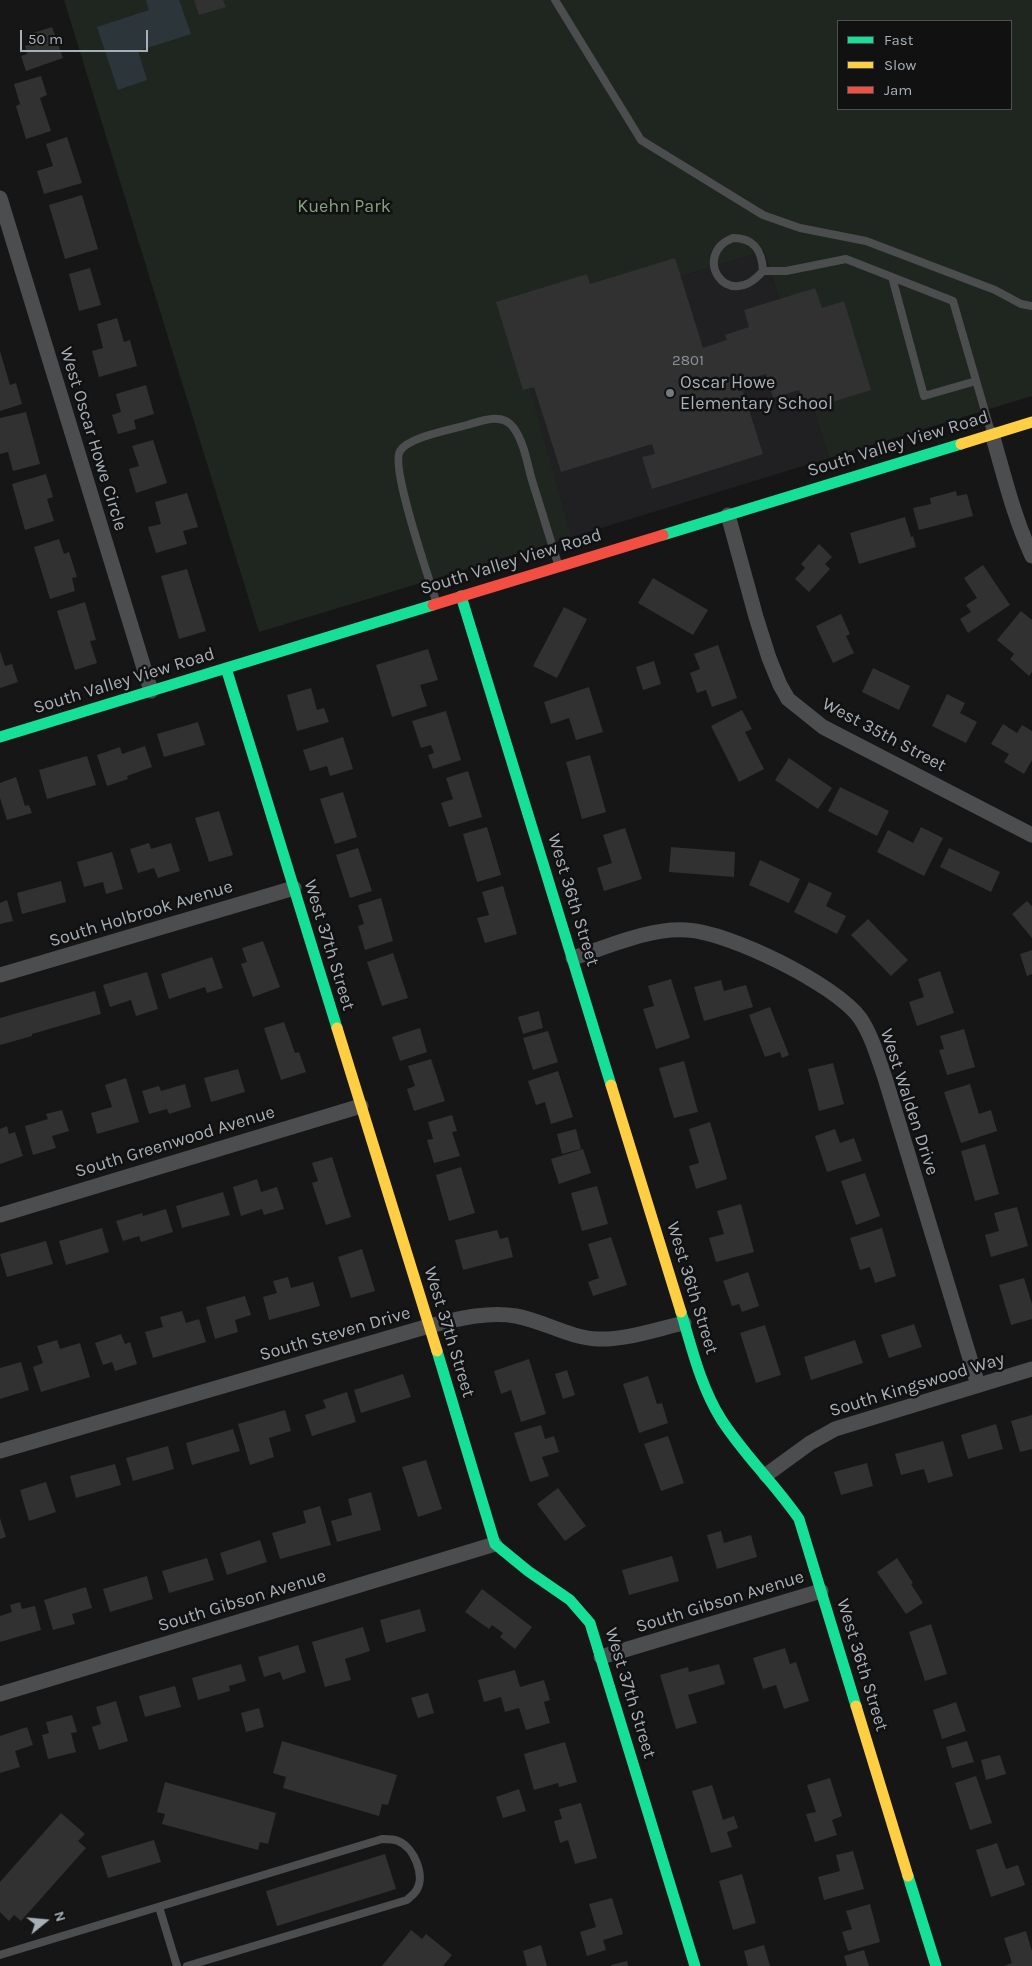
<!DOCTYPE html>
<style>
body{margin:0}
#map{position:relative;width:1032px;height:1966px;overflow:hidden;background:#161617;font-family:Karla,sans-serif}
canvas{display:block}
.legend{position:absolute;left:837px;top:20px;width:175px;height:90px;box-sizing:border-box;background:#111112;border:1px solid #4d5154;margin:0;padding:6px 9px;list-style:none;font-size:15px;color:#a8b0b7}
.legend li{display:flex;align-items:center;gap:10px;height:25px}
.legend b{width:25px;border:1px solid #4d5154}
.north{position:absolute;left:20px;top:1896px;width:50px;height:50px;-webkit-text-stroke:4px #111112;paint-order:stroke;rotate:73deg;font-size:14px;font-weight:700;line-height:20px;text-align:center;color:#a8b0b7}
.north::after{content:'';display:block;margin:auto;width:18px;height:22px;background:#a8b0b7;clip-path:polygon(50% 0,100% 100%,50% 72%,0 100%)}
.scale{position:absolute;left:20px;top:30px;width:128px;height:22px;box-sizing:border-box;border:2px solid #a8b0b7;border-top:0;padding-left:6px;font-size:15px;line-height:18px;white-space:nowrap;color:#a8b0b7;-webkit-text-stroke:4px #111112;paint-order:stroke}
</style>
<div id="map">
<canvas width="1032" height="1966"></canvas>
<ul class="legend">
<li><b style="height:6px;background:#16e098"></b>Fast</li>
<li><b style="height:6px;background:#ffcf43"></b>Slow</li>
<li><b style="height:6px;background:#f24e42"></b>Jam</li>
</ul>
<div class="north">N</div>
<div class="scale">50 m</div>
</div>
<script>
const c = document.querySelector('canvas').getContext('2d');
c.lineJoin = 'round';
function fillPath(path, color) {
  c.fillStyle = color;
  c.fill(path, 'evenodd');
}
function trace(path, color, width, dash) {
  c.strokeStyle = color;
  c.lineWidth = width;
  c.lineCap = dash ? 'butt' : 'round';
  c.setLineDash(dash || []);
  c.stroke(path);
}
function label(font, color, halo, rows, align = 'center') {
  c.font = font + ' Karla,sans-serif';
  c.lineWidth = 5;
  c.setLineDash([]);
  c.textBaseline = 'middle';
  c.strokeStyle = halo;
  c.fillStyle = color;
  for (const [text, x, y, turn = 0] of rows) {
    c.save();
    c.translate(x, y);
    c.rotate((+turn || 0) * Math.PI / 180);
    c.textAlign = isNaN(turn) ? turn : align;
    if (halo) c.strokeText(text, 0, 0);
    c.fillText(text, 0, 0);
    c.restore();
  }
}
const built = new Path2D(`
 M764,251L829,458L572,537L511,328Z`);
const green = new Path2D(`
 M64,0H1032V396L829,458L764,251L512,328L572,537L259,632ZM838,21H1011V109H838Z`);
const water = new Path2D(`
 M146,0H179L191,34L138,51L147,80L118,90L97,27L149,10Z`);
const building = new Path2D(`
 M194,0H223L226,7L199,15Z
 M52,27L63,58L26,71L21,56L27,54L25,46L34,43L30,34Z
 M41,76L47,95L40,98L51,131L26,139L16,106L20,104L14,84Z
 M67,137L82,183L44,194L37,171L53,166L46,144Z
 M82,195L98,249L65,259L49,205Z
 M675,258L703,348L727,340L725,335L749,327L744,310L815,288L822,308L844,301L871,390L806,410L799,390L773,398L766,374L745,380L747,389L743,391L763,454L652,489L642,457L655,454L652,444L561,472L534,387L523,390L496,302L587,274L590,284Z
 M90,268L101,305L79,311L69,274Z
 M117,318L124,342L130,340L137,366L99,377L92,351L103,348L97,324Z
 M0,351L10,385L16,383L22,404L0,411Z
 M146,385L154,414L134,420L136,429L118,434L112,415L121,412L116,394Z
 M26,412L40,464L13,471L8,452L0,454V418Z
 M153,440L167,483L136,493L129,469L139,466L132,446Z
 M46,474L53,497L47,499L54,521L25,530L12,484Z
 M956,491L957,496L967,494L973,516L919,530L913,508L931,504L930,498Z
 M187,493L198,527L183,531L187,544L156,553L148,527L161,524L155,502Z
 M905,517L911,537L913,536L916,547L859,564L850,533Z
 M59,539L64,554L69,552L77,577L72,578L75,591L50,599L34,547Z
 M819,544L832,557L825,564L830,569L809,592L795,579L805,568L801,564Z
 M983,565L1010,605L968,633L960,619L971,612L966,605L977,598L964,578Z
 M187,569L206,631L179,639L161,576Z
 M653,578L708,610L693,635L638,603Z
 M85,602L96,640L90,641L97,663L75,670L57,611Z
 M564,607L587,619L557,678L533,666Z
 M1021,611L1032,620V672L1029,676L1010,659L1014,654L997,640Z
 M841,614L850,634L846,636L854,653L833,663L816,626Z
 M718,645L737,698L712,707L706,690L697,693L690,673L700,669L694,654Z
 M428,649L438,680L420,685L427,706L392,717L376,665Z
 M0,651L5,666L12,664L18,682L0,688Z
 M654,661L661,684L643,690L636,667Z
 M873,668L910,686L899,710L862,692Z
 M589,687L603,732L576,740L569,718L551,724L544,702Z
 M311,688L317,710L324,708L329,722L297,731L287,695Z
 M947,694L965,703L960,713L977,722L966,743L932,726Z
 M742,710L752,729L745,732L764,769L739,782L711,726Z
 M446,711L461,760L433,769L428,755L434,753L431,745L421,748L412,721Z
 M198,722L205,745L164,757L157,734Z
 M1003,724L1017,733L1022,725L1032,731V760L1024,774L1004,762L1009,754L991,744Z
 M343,737L353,769L330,776L327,766L310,771L303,750Z
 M145,746L152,767L127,776L128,779L107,786L97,755L120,747L122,754Z
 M590,755L606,812L582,819L566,762Z
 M87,756L96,785L47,799L39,770Z
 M789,758L832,788L818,809L775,780Z
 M468,771L482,817L449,827L441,803L453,799L446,778Z
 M16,777L25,806L29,805L32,813L7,820L0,798V783Z
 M840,787L889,811L877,836L828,811Z
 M343,792L357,837L335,844L320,799Z
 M219,811L233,855L209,862L195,818Z
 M487,827L501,875L477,882L463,834Z
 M921,827L943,838L924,876L877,852L888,830L913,843Z
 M625,828L642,879L604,891L597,868L612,863L603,835Z
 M149,843L151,849L171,843L180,871L158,878L154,868L138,873L130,849Z
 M671,847L735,852L734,877L669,872Z
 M358,848L372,891L350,898L336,855Z
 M949,848L1000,872L991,892L940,867Z
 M112,852L123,889L106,894L103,882L84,887L77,862Z
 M760,860L800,879L789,903L749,885Z
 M61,881L66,902L22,914L17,893Z
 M809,882L832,893L826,906L846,916L837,934L794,912Z
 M503,886L517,934L485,943L477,918L489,915L482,892Z
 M381,898L393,941L365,950L358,926L364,924L358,905Z
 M7,900L13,921L0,924V903Z
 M1027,901L1032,906V938L1012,914Z
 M868,919L908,960L891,976L851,935Z
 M263,941L280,987L253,997L241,964L247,962L242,948Z
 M1032,950V974L1027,976L1020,954Z
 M393,953L408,998L382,1006L367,962Z
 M212,957L223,988L207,993L205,987L169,999L161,974Z
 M940,971L954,1013L917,1026L909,1002L924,997L918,979Z
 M147,972L158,1009L136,1016L131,1000L110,1007L103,985Z
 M671,979L690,1038L656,1049L643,1009L654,1006L648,986Z
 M721,980L724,991L746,985L753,1007L704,1021L694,987Z
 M95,991L101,1014L32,1034V1036L0,1045V1018Z
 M770,1007L789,1055L782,1058L780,1052L765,1057L749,1015Z
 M539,1011L543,1028L523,1034L518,1017Z
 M284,1022L295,1053L299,1052L306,1072L281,1080L264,1028Z
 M420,1028L427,1052L400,1061L392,1037Z
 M964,1029L975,1067L947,1075L939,1050L944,1049L940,1036Z
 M548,1031L558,1062L533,1070L523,1038Z
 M431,1059L445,1101L414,1111L407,1089L415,1086L408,1066Z
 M684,1061L698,1112L674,1118L659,1068Z
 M833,1063L844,1104L819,1111L808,1069Z
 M238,1069L245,1092L211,1102L204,1078Z
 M558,1071L573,1117L551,1124L545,1102L536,1105L528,1081Z
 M126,1078L139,1122L97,1134L91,1113L112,1107L105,1085Z
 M185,1084L191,1107L169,1114L167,1109L149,1114L142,1091L159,1086L161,1091Z
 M970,1084L979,1114L991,1110L997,1131L961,1143L944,1092Z
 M62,1110L69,1131L52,1136L56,1148L33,1155L25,1126L48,1119L46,1114Z
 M452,1115L457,1131L452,1132L460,1156L434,1163L427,1140L433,1139L428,1122Z
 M710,1122L727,1179L696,1189L689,1166L699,1163L689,1129Z
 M7,1126L9,1134L15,1132L23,1156L0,1164V1129Z
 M576,1129L581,1149L562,1154L557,1134Z
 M835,1129L840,1143L854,1138L862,1161L827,1172L815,1136Z
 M985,1144L999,1194L975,1201L961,1151Z
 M583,1149L591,1173L559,1184L551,1159Z
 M332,1157L351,1217L326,1225L312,1183L318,1181L312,1163Z
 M461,1167L475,1213L449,1221L436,1175Z
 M865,1173L880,1216L856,1225L841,1181Z
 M257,1179L261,1192L277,1187L284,1209L264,1215L262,1209L241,1216L233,1187Z
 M597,1186L608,1224L582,1231L571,1193Z
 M223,1192L230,1215L182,1228L176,1206Z
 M741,1204L754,1252L716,1262L709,1238L724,1234L717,1211Z
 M1017,1207L1028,1246L991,1257L985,1235L999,1231L994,1213Z
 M166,1209L173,1232L141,1242L139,1236L123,1241L116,1221L142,1213L143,1216Z
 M102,1228L109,1252L66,1265L59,1241Z
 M882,1228L896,1276L875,1283L870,1267L860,1270L850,1238Z
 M497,1230L500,1239L508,1237L513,1257L463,1270L455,1240Z
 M611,1237L627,1285L593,1296L588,1282L599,1278L588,1244Z
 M46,1241L53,1264L7,1277L0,1254Z
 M362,1249L375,1291L351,1298L338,1257Z
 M748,1272L759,1306L742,1312L739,1304L732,1306L723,1281Z
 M288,1277L291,1288L313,1282L320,1306L269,1320L263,1297L277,1293L273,1281Z
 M1024,1278L1032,1304V1319L1011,1325L999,1285Z
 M245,1296L251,1315L235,1320L238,1332L215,1339L206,1307Z
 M182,1311L186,1323L199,1319L206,1342L153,1358L145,1332L163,1327L160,1317Z
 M914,1324L922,1347L889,1358L881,1335Z
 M765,1325L781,1375L756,1383L740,1333Z
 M121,1334L125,1344L130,1342L137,1364L115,1371L112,1362L103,1365L95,1343Z
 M57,1340L60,1349L80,1343L90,1377L41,1392L33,1367L43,1363L37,1346Z
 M855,1340L863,1363L811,1380L804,1357Z
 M529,1359L546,1414L521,1422L511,1390L501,1394L494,1371Z
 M21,1362L29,1390L0,1399V1368Z
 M567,1370L575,1395L563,1399L555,1374Z
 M403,1374L411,1397L361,1413L354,1390Z
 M648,1376L657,1404L662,1403L668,1423L639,1433L623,1384Z
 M347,1392L356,1422L312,1436L305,1415L326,1408L323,1400Z
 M285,1410L291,1431L269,1438L274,1457L250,1465L238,1424Z
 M1032,1415V1449L1020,1452L1011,1421Z
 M996,1424L1003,1449L968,1459L961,1435Z
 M541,1425L545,1439L554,1436L559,1452L542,1457L549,1476L530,1482L514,1433Z
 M233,1429L240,1451L192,1465L186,1443Z
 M668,1436L684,1483L661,1491L644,1444Z
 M943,1441L953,1476L928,1483L924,1469L901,1475L895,1454Z
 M168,1446L174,1469L133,1481L126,1458Z
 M426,1460L442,1509L418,1517L402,1467Z
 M867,1463L873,1486L841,1495L834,1472Z
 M115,1464L121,1485L76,1498L70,1476Z
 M46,1482L56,1512L29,1521L20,1490Z
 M558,1488L586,1526L565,1541L537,1504Z
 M371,1492L381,1530L337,1542L331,1521L352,1515L348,1499Z
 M320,1506L331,1545L280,1559L272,1533L306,1523L303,1511Z
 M0,1518L6,1537L0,1539Z
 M721,1531L724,1543L751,1535L757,1557L717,1569L707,1535Z
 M260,1540L267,1562L227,1575L220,1553Z
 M672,1556L679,1581L629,1595L622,1570Z
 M207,1558L214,1580L169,1593L162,1571Z
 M897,1558L913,1583L911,1584L923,1603L906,1614L877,1572Z
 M147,1576L153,1599L110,1612L103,1589Z
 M86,1587L92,1608L72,1614L75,1624L53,1630L44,1600Z
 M482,1589L532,1627L515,1649L500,1637L503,1633L492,1625L489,1629L465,1612Z
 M20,1602L22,1609L35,1606L41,1630L0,1642V1616L12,1612L10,1605Z
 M420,1609L426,1631L386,1643L380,1620Z
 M931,1624L947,1674L925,1681L909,1632Z
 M363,1627L370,1651L345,1659L351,1680L325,1687L312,1642Z
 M298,1645L306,1672L283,1680L280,1672L264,1677L258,1657Z
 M785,1648L790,1664L796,1662L809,1701L784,1709L776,1685L763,1689L753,1658Z
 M241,1664L246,1681L229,1686L230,1691L198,1700L192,1678Z
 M719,1664L725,1684L688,1695L697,1723L676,1729L660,1675L688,1667L689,1672Z
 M515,1670L520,1687L544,1680L550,1700L544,1702L550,1723L526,1730L519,1708L505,1712L501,1697L484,1702L478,1680Z
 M175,1686L181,1707L145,1717L139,1696Z
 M428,1693L434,1713L418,1718L411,1698Z
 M116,1701L128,1741L99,1750L92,1727L101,1724L96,1707Z
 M956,1702L966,1731L942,1739L933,1710Z
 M259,1708L264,1727L246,1732L241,1713Z
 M72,1715L77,1732L71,1733L76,1752L48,1759L42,1735L49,1733L46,1722Z
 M27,1727L33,1745L15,1751L20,1767L0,1773V1736Z
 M282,1741L397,1775L388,1805L382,1804L379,1816L283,1788L286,1777L273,1773Z
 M967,1741L974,1762L952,1768L946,1747Z
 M565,1742L577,1782L559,1787L558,1783L534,1790L524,1754Z
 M1000,1755L1006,1774L986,1780L981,1760Z
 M976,1776L992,1823L970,1830L955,1783Z
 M830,1778L842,1816L832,1820L837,1835L815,1842L806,1814L816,1812L807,1785Z
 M165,1782L276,1813L268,1844L260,1842L258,1850L162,1824L165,1814L157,1812Z
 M712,1785L723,1820L734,1816L738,1828L727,1832L732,1847L711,1853L692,1791Z
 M519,1789L526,1811L503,1818L496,1797Z
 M581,1803L597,1858L575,1864L568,1840L560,1843L554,1821L562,1819L559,1809Z
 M61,1813L85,1834L78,1841L86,1848L21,1921L14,1915L9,1921L0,1912V1882Z
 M154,1840L161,1862L108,1878L101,1856Z
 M997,1843L1006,1869L1018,1865L1025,1885L991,1897L976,1850Z
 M853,1851L864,1889L824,1900L818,1877L840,1871L836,1855Z
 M385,1854L396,1889L277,1926L266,1891Z
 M742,1874L756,1923L733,1930L719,1881Z
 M612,1898L623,1934L603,1940L606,1950L587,1956L580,1932L596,1927L589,1904Z
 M870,1904L880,1942L848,1951L842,1932L852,1929L846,1911Z
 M411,1930L422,1939L426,1934L452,1955L443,1966H382Z
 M1026,1931L1032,1951V1966H1004L1012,1963L1004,1938Z
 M541,1945L547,1966H527L523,1951Z
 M764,1945L770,1966H748L744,1951Z
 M864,1950L869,1966H847L844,1956Z
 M627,1961L628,1966H611V1965Z`);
const lane = new Path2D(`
 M555,0L641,140L763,215L800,228L866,241L995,290L1021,304L1032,306
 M733,238C755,238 762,251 763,271C726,314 691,254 733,238Z
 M763,271H786L846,259L953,301L991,432
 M892,277L924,396L976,381
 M436,601C429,578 390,467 400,451C409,437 450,430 467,425C481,421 502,412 513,427C523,440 527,461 531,477C540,506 549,535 558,564
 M159,1907L177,1966
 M0,1955L382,1839C387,1839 394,1839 398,1841C414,1847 426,1876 416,1891C414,1894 410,1897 407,1900L187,1966`);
const street = new Path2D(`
 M0,198L151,691
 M992,434C1004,475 1014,518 1032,556
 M728,515L756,617L769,658L780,685L788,699L823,727L1032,835
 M573,958C607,947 651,927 687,930C729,932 835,984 860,1018C872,1036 878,1058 885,1078L978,1385
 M0,975L294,888
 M0,1215L361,1106
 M0,1451L429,1326C458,1319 487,1311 516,1316C544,1321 569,1338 598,1339C626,1340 657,1329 684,1323
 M766,1475L810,1443L835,1429L1032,1369
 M601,1657L821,1591
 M0,1694L495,1544`);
const fast = new Path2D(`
 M663,535L961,444
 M461,596L611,1085
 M226,668L337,1028
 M0,737L433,605
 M681,1312C692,1349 701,1387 721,1419C744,1455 775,1484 799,1519L856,1706
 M437,1351L495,1544L528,1571L570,1600L590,1623L695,1966
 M908,1876L936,1966`);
const slow = new Path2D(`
 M961,444L1032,422
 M337,1028L437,1351
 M611,1085L681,1312
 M856,1706L908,1876`);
const jam = new Path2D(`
 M433,605L663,535`);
const markers = [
 [670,393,5,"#757a7f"]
];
const numberNames = [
 ["2801",688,361]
];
const parkNames = [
 ["Kuehn Park",344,207]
];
const poiNames = [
 ["Oscar Howe",680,383],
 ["Elementary School",680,404]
];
const streetNames = [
 ["West Oscar Howe Circle",93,439,73],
 ["South Valley View Road",898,444,-17],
 ["South Valley View Road",511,562,-17],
 ["South Valley View Road",124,681,-17],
 ["West 35th Street",884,735,28],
 ["West 36th Street",573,900,73],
 ["South Holbrook Avenue",141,914,-17],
 ["West 37th Street",329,945,73],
 ["West Walden Drive",909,1102,72],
 ["South Greenwood Avenue",175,1142,-17],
 ["West 36th Street",692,1288,73],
 ["West 37th Street",449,1332,73],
 ["South Steven Drive",335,1334,-16],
 ["South Kingswood Way",917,1385,-17],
 ["South Gibson Avenue",242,1601,-17],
 ["South Gibson Avenue",720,1602,-17],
 ["West 36th Street",862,1665,73],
 ["West 37th Street",630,1693,73]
];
fillPath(built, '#202022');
fillPath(green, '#1f251f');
fillPath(water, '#2c363a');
fillPath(building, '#313132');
trace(lane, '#4b4d4f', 8);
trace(street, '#4b4d4f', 15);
trace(fast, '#16e098', 11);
trace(slow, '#ffcf43', 11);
trace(jam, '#f24e42', 11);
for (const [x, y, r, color] of markers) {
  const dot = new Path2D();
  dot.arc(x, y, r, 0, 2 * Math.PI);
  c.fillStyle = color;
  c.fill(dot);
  trace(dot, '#111112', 2);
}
label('15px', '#8a9096', null, numberNames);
label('18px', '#85a180', '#111112', parkNames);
label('18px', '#a8b0b7', '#111112', poiNames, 'left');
label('18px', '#a8b0b7', '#111112', streetNames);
</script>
